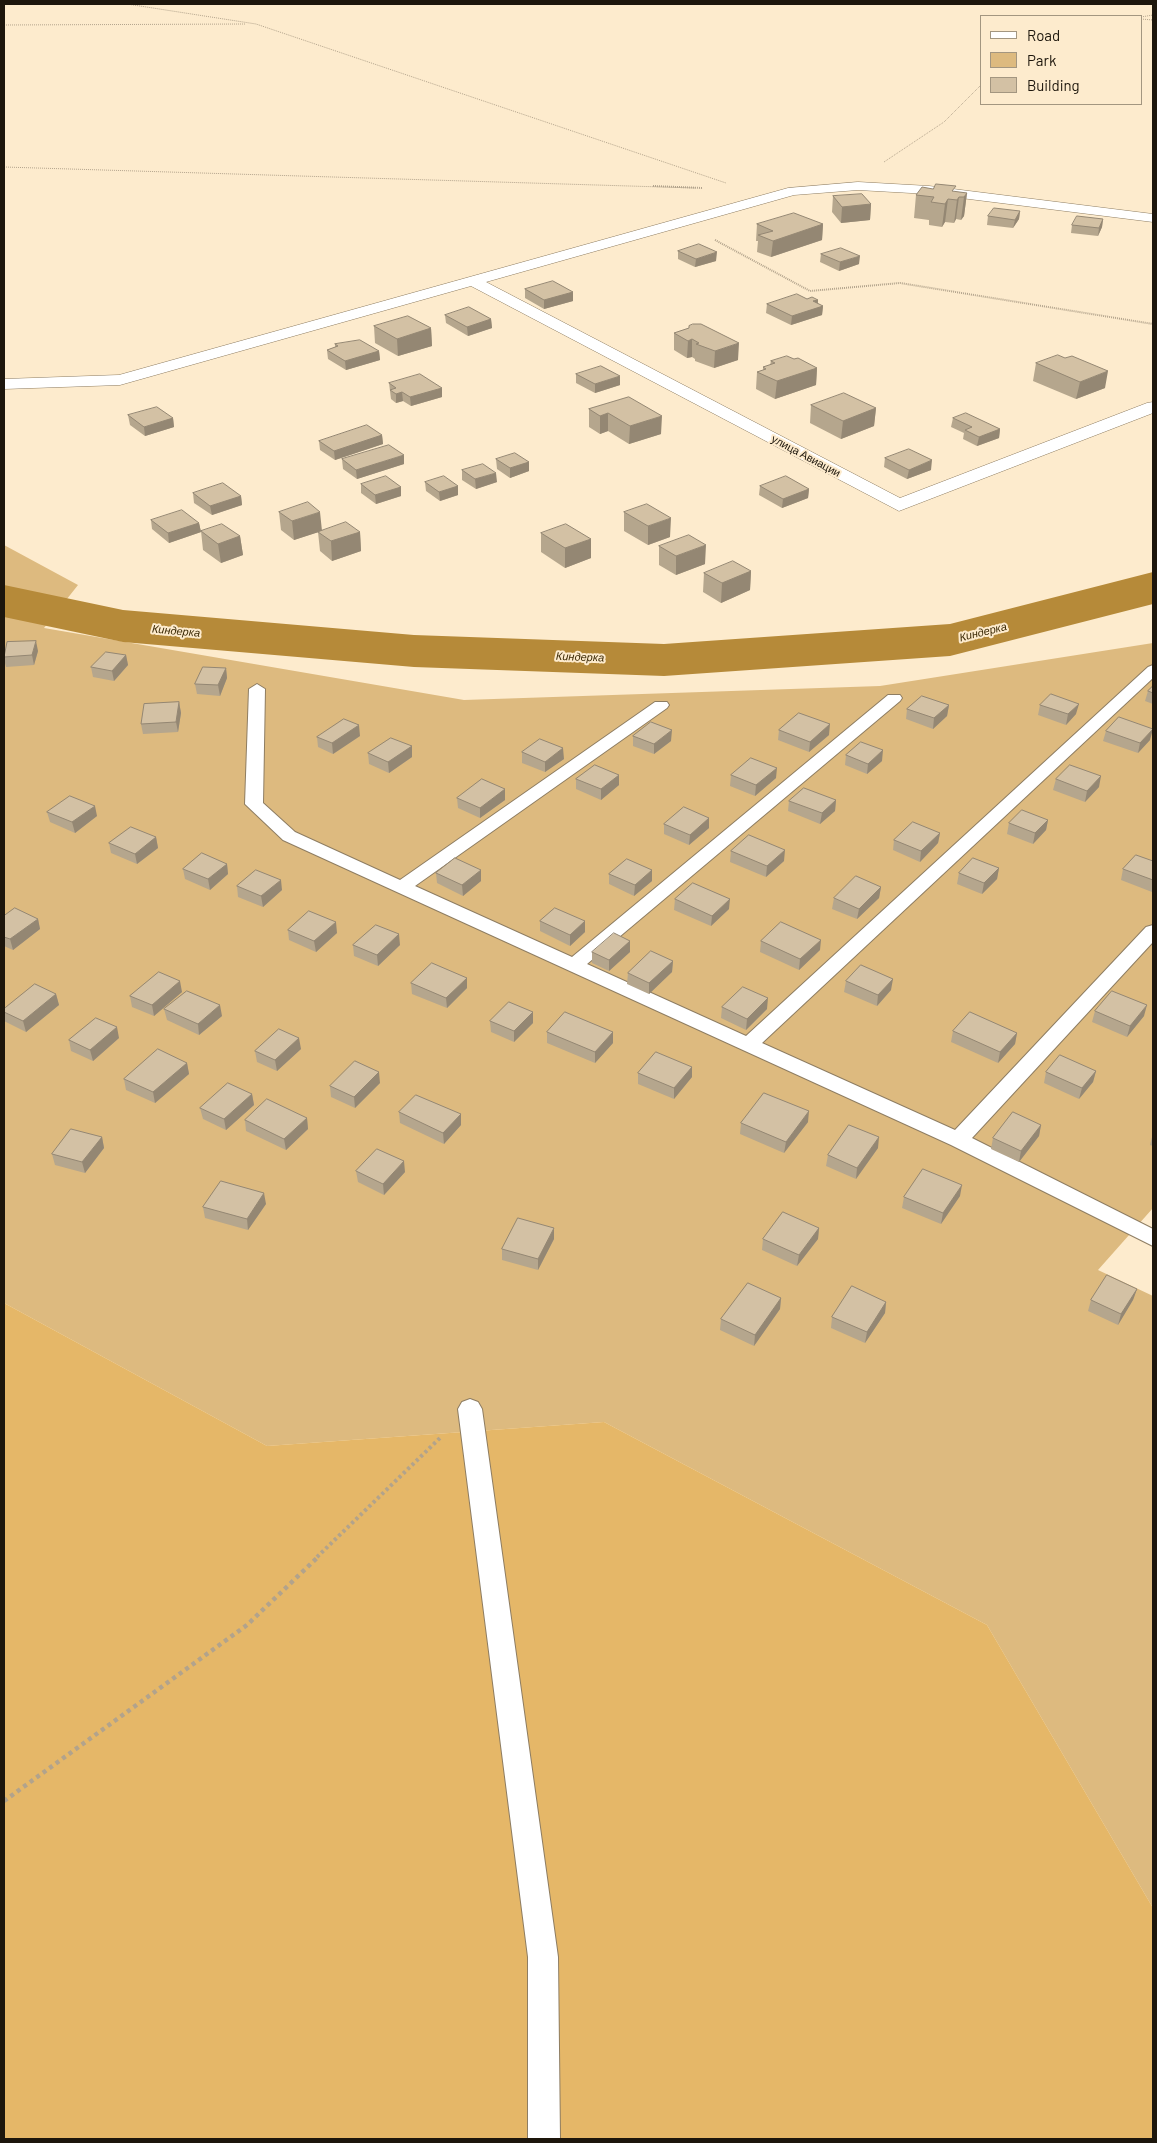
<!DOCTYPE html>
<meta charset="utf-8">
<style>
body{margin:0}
#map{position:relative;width:1157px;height:2143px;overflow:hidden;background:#fdebcd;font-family:Barlow,sans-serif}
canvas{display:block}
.frame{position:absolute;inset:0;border:5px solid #1d160c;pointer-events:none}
.legend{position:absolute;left:980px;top:15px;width:162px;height:90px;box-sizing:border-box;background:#fdebcd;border:1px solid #a39680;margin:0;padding:6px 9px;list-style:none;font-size:15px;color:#1d160c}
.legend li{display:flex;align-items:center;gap:10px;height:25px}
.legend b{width:25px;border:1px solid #a39680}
</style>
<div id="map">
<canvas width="1157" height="2143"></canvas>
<div class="frame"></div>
<ul class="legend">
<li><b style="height:6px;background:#fff"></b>Road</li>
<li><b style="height:14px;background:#ddba7f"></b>Park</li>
<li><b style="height:14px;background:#d3c1a4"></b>Building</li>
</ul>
</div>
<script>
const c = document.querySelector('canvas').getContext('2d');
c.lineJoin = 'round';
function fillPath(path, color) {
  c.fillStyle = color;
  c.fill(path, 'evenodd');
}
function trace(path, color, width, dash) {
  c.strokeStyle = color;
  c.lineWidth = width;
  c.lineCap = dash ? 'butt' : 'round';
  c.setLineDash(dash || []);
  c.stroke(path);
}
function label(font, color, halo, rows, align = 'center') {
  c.font = font + ' Barlow,sans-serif';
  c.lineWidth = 4;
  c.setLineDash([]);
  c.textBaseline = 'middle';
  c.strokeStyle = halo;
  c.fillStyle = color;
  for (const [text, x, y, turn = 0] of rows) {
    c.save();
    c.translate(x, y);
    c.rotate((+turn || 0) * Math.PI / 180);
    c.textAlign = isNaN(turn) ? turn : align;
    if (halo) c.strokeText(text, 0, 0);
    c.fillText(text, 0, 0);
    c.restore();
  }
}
const green = new Path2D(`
 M4,545L78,585L44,628L464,700L880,686L1153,643V1208L1098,1270L1153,1296V1908L987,1625L604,1422L267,1446L4,1303Z`);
const forest = new Path2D(`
 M4,1303L267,1446L604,1422L987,1625L1153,1908V2139H4Z`);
const river = new Path2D(`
 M1153,572V604L950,656L664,676L414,667L123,642L4,617V585L123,610L414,635L664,644L950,624Z`);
const pathFar3 = new Path2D(`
 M127,4L256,24L726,183
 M1141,17L1153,15
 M1141,19L1153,20
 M4,25L246,24
 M884,162L944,122L981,85
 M4,167L695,188`);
const pathFar2 = new Path2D(`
 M653,186L703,188
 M715,240L810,291L900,283L1153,324`);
const pathFar1 = new Path2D(`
 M317,1557L441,1437`);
const path = new Path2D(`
 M4,1801L247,1625L319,1556`);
const lane = new Path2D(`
 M1153,665V678L762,1043L955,1130L1146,927L1153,925V942L972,1138L1153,1229V1246L951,1145L283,840L245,804L249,689L257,684L265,689L263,803L295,832L400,880L655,702H667L669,705L667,708L415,886L572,957L888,695H900L902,698L900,701L587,964L746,1036L1148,667Z
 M470,1399L478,1402L482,1409L558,1957L560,2139H528V1957L458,1409L462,1402Z`);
const street = new Path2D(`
 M858,182L929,186L1153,214V222L929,194L858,190L794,195L486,282L900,498L1147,403L1153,402V413L899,511L471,286L120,385L4,389V379L119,375L788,188Z`);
const wall = new Path2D(`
 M955,192L967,193L964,216L961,220L956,219L954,223L945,222L942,227L929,225V220L914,218L916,195Z
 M833,196L871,204L870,220L841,223L832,212Z
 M1020,211L1019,219L1013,228L987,225L988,216Z
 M1103,219L1102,227L1098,236L1071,233L1072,225Z
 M757,224H823L822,240L771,257L757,252L758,241H756Z
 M678,251L716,261L695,267L678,259Z
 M821,254L859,264L839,271L820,262Z
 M525,289L573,292V301L544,309L525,298Z
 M807,299L818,300V304L823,306L822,315L791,325L766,313L767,304Z
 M445,315L491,319L492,328L468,336L446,323Z
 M374,326L431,328L432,346L398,356L375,343Z
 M689,328L738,360L714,368L695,361V359L692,357L687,358L674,350V333Z
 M335,344L379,351L380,360L346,370L328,359L327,350L335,347Z
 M794,359L817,368L816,385L775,399L756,389L757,372L763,370V367L770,365L771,361Z
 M1036,363L1105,388L1076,399L1033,381Z
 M576,374L620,385L595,393L576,383Z
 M389,383L442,388V397L411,406L403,401L396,403L391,399Z
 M629,397L661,434L629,444L608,431L600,434L589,427V409Z
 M811,405L876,408L874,426L841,439L810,423Z
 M128,415L173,418L174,427L145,436L130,425Z
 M953,418L1000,429L999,438L977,446L963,439L964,433L951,427Z
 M382,435L383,444L335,460L320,450L319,441Z
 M885,458L931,470L907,479L884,467Z
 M342,459L404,464L357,479L343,469Z
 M496,459L529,462V471L510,478L497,469Z
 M462,470L497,482L476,489L462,480Z
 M425,482L458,486V495L440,501L426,491Z
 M361,484L401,487V496L376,504L361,493Z
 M760,486L809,489L808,498L782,508L759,495Z
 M193,493L241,496L242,505L212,515L194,503Z
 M279,512L322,530L360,532L361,551L332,561L320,551L318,532L294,540L281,530Z
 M624,512L670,537L648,545L624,531Z
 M151,520L199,523L201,532L169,543L152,529Z
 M201,531L240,536L243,555L221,563L203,550Z
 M541,533L591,539V558L565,568L541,552Z
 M659,546L705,564L676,575L659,565Z
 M751,571L750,590L721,603L703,592L704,573Z
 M38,651L34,665L6,667L4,659V655Z
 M126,655L128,665L114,681L93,677L91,667Z
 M226,668L227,678L220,696L197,694L195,684Z
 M1153,686V704L1145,701L1148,691Z
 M179,702L181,713L178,732L143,734L141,724Z
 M949,705L947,716L933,729L906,719L907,709Z
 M1040,705L1076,714L1066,725L1038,715Z
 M779,730L829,735L809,752L778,740Z
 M1106,731L1150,740L1138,753L1103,741Z
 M360,736L333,754L318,747L317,737Z
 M633,736L671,741L654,754L633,746Z
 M412,746V757L389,773L369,764L368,753Z
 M522,752L564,759L545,772L522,763Z
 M846,755L882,761L867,774L845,765Z
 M619,775V785L601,800L576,789V779Z
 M731,775L776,778L755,796L730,786Z
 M1056,779L1099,787L1085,802L1053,790Z
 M457,798L505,800L480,818L458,808Z
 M836,800L835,811L820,824L788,811L789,801Z
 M47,812L97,816L75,833L50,822Z
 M1048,820L1046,830L1033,844L1007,834L1009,823Z
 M664,824L709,828L689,845L664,834Z
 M940,833L938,843L920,862L893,850L894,840Z
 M156,837L158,848L137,864L111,853L109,843Z
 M731,851L784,861L766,877L730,862Z
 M1153,861V890L1152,892L1121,880L1123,869Z
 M227,864L228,874L210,890L185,879L183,869Z
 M999,868L997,879L982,894L957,884L959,873Z
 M481,870V881L463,896L437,883L436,873Z
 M609,874L652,881L634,896L609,884Z
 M237,886L282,890L263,907L238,897Z
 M881,887L879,898L857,919L832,909L834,898Z
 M675,899L729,909L711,926L674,910Z
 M4,916L38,919L40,929L13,950L4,946Z
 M540,921H585V932L570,946L540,931Z
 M288,930L337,933L316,952L289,940Z
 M630,941V952L609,971L592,963V952Z
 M761,941L820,950L799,970L760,952Z
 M353,945H400L378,966L354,956Z
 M673,961L672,972L649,994L627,984L628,973Z
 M846,981L891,990L877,1006L844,992Z
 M411,983L467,988L447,1008L412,994Z
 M182,992L154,1016L132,1007L130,996Z
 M56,994L59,1005L26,1032L4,1021V1009Z
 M722,1007L767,1009L746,1030L721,1018Z
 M164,1009L222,1016L199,1035L167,1020Z
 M1095,1011L1144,1016L1127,1037L1092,1022Z
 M533,1012V1023L514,1042L491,1032L490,1021Z
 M953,1031L1017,1033L1015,1044L998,1063L951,1042Z
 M547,1032L613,1043L595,1063L547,1043Z
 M119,1038L93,1061L71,1051L69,1040Z
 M301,1049L277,1071L257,1062L255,1051Z
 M187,1063L189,1074L155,1103L126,1090L124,1079Z
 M692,1067V1077L674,1099L638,1084V1073Z
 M1096,1071L1093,1082L1079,1099L1044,1083L1046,1072Z
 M380,1083L355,1108L331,1097L330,1086Z
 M252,1094L254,1105L226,1130L203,1119L200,1108Z
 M399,1112L461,1114V1125L444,1144L400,1123Z
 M307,1118L308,1129L286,1150L246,1131L245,1120Z
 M808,1122L784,1153L740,1134L741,1123Z
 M1041,1125L1039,1136L1019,1162L991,1149L993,1138Z
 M1153,1133V1146L1150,1145Z
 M102,1137L104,1148L85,1173L55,1165L52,1154Z
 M878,1148L856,1179L826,1166L828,1155Z
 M356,1171L405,1172L384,1195L358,1182Z
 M960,1196L941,1224L902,1208L904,1197Z
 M266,1204L248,1230L205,1218L203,1207Z
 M819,1228L818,1239L797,1266L762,1250L763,1239Z
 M554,1239L538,1270L502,1260V1249Z
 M1137,1289L1133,1300L1118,1325L1088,1311L1091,1300Z
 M781,1298L780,1309L754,1346L720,1330L721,1319Z
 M886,1302L885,1313L865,1343L831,1328L832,1317Z`);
const shadedWall = new Path2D(`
 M967,193L964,216L961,220L964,197Z
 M959,197L956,219L954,223L957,200Z
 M948,199L945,222L942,227L945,204Z
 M871,204L870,220L841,223L842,207Z
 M1020,211L1019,219L1013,228L1015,220Z
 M1103,219L1102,227L1098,236L1099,228Z
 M823,224L822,240L771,257L773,241Z
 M717,252L716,261L695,267L696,259Z
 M860,256L859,264L839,271L840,262Z
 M573,292V301L544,309V300Z
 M818,300L817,308L823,306L822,315L791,325L792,316L813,301Z
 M491,319L492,328L468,336L467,327Z
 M431,328L432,346L398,356L397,339Z
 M692,339V357L687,358L688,341Z
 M739,343L738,360L714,368L715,351Z
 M379,351L380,360L346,370L345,361Z
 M817,368L816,385L775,399L777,381Z
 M1108,371L1105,388L1076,399L1080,382Z
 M620,376V385L595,393V384Z
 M442,388V397L411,406L410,397Z
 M402,392L403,401L396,403V394Z
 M876,408L874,426L841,439L843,421Z
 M608,413V431L600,434V416Z
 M662,416L661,434L629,444L630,426Z
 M173,418L174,427L145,436L144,427Z
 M1000,429L999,438L977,446L979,437Z
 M382,435L383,444L335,460L334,451Z
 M404,455V464L357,479L356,470Z
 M932,460L931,470L907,479L909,470Z
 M529,462V471L510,478V468Z
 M496,473L497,482L476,489L475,479Z
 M458,486V495L440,501L439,492Z
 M401,487V496L376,504L375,495Z
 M809,489L808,498L782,508L783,499Z
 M241,496L242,505L212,515L210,506Z
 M320,512L322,531L294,540L292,521Z
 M671,518L670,537L648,545V526Z
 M199,523L201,532L169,543L168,533Z
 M360,532L361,551L332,561L331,541Z
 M240,536L243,555L221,563L218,544Z
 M591,539V558L565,568V548Z
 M706,545L705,564L676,575V556Z
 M751,571L750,590L721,603L722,583Z
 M36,641L38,651L34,665L32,655Z
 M126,655L128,665L114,681L112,671Z
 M226,668L227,678L220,696L218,685Z
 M179,702L181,713L178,732L176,722Z
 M1079,704L1076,714L1066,725L1068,714Z
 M949,705L947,716L933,729L934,718Z
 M830,724L829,735L809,752L810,742Z
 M359,725L360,736L333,754L332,743Z
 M1153,729L1150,740L1138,753L1140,743Z
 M672,730L671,741L654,754V744Z
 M412,746V757L389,773L388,762Z
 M563,748L564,759L545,772V762Z
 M883,750L882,761L867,774L868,764Z
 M777,768L776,778L755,796L756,785Z
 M619,775V785L601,800V789Z
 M1101,776L1099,787L1085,802L1087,791Z
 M505,789V800L480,818V808Z
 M836,800L835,811L820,824L822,813Z
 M95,806L97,816L75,833L72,822Z
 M709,818V828L689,845L690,835Z
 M1048,820L1046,830L1033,844L1035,833Z
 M940,833L938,843L920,862L921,851Z
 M156,837L158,848L137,864L135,854Z
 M785,850L784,861L766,877L767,866Z
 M227,864L228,874L210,890L208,879Z
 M999,868L997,879L982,894L984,883Z
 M481,870V881L463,896L462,885Z
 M652,870V881L634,896L635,885Z
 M281,880L282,890L263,907L261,896Z
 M881,887L879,898L857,919L859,909Z
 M730,899L729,909L711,926L712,916Z
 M38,919L40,929L13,950L10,939Z
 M585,921V932L570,946V935Z
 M336,922L337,933L316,952L314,941Z
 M399,934L400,945L378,966L377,955Z
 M821,940L820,950L799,970L800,959Z
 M630,941V952L609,971V960Z
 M673,961L672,972L649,994V983Z
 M467,978V988L447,1008L446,998Z
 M893,979L891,990L877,1006L878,995Z
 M180,981L182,992L154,1016L152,1005Z
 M56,994L59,1005L26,1032L23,1021Z
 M768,998L767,1009L746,1030L747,1019Z
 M220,1005L222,1016L199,1035L198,1024Z
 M1147,1005L1144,1016L1127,1037L1130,1026Z
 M533,1012V1023L514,1042V1031Z
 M117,1027L119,1038L93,1061L90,1050Z
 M613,1032V1043L595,1063V1052Z
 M1017,1033L1015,1044L998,1063L1000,1052Z
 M299,1038L301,1049L277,1071L275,1060Z
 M187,1063L189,1074L155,1103L153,1092Z
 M692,1067V1077L674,1099V1088Z
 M1096,1071L1093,1082L1079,1099L1082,1088Z
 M379,1072L380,1083L355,1108L354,1097Z
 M252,1094L254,1105L226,1130L224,1119Z
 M809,1111L808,1122L784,1153L786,1142Z
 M461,1114V1125L444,1144L443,1133Z
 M307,1118L308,1129L286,1150L284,1139Z
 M1041,1125L1039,1136L1019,1162L1021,1151Z
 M102,1137L104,1148L85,1173L82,1162Z
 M879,1137L878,1148L856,1179L857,1168Z
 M404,1161L405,1172L384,1195L383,1184Z
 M962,1185L960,1196L941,1224L943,1213Z
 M264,1193L266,1204L248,1230L247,1219Z
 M554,1228V1239L538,1270V1259Z
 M819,1228L818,1239L797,1266L799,1255Z
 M1137,1289L1133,1300L1118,1325L1121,1314Z
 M781,1298L780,1309L754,1346L755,1335Z
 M886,1302L885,1313L865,1343L867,1332Z`);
const building = new Path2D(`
 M936,184L956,186L952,191L967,193L964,197H959L957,200L948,199L945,204L931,202L934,197L916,195L922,187L933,189Z
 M862,194L871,204L842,207L833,196Z
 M994,208L1020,211L1015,220L988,216Z
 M794,213L823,224L773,241L758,235L773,231L757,224Z
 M1077,216L1103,219L1099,228L1072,225Z
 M699,244L717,252L696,259L678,251Z
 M841,248L860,256L840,262L821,254Z
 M553,281L573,292L544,300L525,289Z
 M797,294L807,299L812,297L818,300L813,301L823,306L792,316L767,304Z
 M469,307L491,319L467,327L445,315Z
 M408,316L431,328L397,339L374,326Z
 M693,324H701L739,343L715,351L696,344L699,343L692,339L688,341L674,333L689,328V326Z
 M360,340L379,351L345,361L327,350L338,346L335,344Z
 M1058,355L1065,358L1072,356L1108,371L1080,382L1036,363Z
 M787,356L794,359L798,358L817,368L777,381L757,372L766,369L763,367L775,363L771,361Z
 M601,366L620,376L595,384L576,374Z
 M420,374L442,388L410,397L402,392L396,394L390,390L396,388L389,383Z
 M844,393L876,408L843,421L811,405Z
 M629,397L662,416L630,426L608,413L600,416L589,409Z
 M157,407L173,418L144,427L128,415Z
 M966,413L1000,429L979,437L965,430L972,427L953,418Z
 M367,425L382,435L334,451L319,441Z
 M389,445L404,455L356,470L342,459Z
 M909,449L932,460L909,470L885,458Z
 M515,453L529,462L510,468L496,459Z
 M483,464L496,473L475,479L462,470Z
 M386,476L401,487L375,495L361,484Z
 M444,476L458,486L439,492L425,482Z
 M786,476L809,489L783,499L760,486Z
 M223,483L241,496L210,506L193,493Z
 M308,502L320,512L292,521L279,512Z
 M647,504L671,518L648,526L624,512Z
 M182,510L199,523L168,533L151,520Z
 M346,522L360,532L331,541L318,532Z
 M222,524L240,536L218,544L201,531Z
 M566,524L591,539L565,548L541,533Z
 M689,535L706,545L676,556L659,546Z
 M733,561L751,571L722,583L704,573Z
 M36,641L32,655L4,657L7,642Z
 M106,652L126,655L112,671L91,667Z
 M203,667L226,668L218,685L195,684Z
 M1153,686V693L1148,691Z
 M1051,694L1079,704L1068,714L1040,705Z
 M922,696L949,705L934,718L907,709Z
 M179,702L176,722L141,724L144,704Z
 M799,713L830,724L810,742L779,730Z
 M1119,717L1153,729L1140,743L1106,731Z
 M344,719L359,725L332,743L317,737Z
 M651,722L672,730L654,744L633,736Z
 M391,738L412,746L388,762L368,753Z
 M540,739L563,748L545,762L522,752Z
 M861,742L883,750L868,764L846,755Z
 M751,758L777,768L756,785L731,775Z
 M595,765L619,775L601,789L576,779Z
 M1070,765L1101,776L1087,791L1056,779Z
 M482,779L505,789L480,808L457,798Z
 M804,788L836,800L822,813L789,801Z
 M70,796L95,806L72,822L47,812Z
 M684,807L709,818L690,835L664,824Z
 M1022,810L1048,820L1035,833L1009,823Z
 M913,822L940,833L921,851L894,840Z
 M131,827L156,837L135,854L109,843Z
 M749,835L785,850L767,866L731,851Z
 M202,853L227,864L208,879L183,869Z
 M1136,855L1153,861V880L1123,869Z
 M455,858L481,870L462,885L436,873Z
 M973,858L999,868L984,883L959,873Z
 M627,859L652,870L635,885L609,874Z
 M256,870L281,880L261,896L237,886Z
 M856,876L881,887L859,909L834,898Z
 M693,883L730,899L712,916L675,899Z
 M15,908L38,919L10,939L4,937V916Z
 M555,908L585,921L570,935L540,921Z
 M309,911L336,922L314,941L288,930Z
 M781,922L821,940L800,959L761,941Z
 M376,925L399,934L377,955L353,945Z
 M614,933L630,941L609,960L592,952Z
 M651,951L673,961L649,983L628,973Z
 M432,963L467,978L446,998L411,983Z
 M861,965L893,979L878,995L846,981Z
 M159,972L180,981L152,1005L130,996Z
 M35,984L56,994L23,1021L4,1012V1009Z
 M743,987L768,998L747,1019L722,1007Z
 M187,991L220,1005L198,1024L164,1009Z
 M1112,991L1147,1005L1130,1026L1095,1011Z
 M509,1002L533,1012L514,1031L490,1021Z
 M565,1012L613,1032L595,1052L547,1032Z
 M970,1012L1017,1033L1000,1052L953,1031Z
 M96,1018L117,1027L90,1050L69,1040Z
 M279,1029L299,1038L275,1060L255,1051Z
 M158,1049L187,1063L153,1092L124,1079Z
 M656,1052L692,1067L674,1088L638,1073Z
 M1060,1055L1096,1071L1082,1088L1046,1072Z
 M355,1061L379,1072L354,1097L330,1086Z
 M228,1083L252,1094L224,1119L200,1108Z
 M764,1093L809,1111L786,1142L741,1123Z
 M416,1095L461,1114L443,1133L399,1112Z
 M267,1099L307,1118L284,1139L245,1120Z
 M1013,1112L1041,1125L1021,1151L993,1138Z
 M849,1125L879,1137L857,1168L828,1155Z
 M71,1129L102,1137L82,1162L52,1154Z
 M377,1149L404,1161L383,1184L356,1171Z
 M923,1169L962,1185L943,1213L904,1197Z
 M221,1181L264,1193L247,1219L203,1207Z
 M783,1212L819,1228L799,1255L763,1239Z
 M518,1218L554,1228L538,1259L502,1249Z
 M1107,1275L1137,1289L1121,1314L1091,1300Z
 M748,1283L781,1298L755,1335L721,1319Z
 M852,1286L886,1302L867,1332L832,1317Z`);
const farStreetnames = [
 ["улица Авиации",806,456,28]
];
const farWaternames = [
 ["Киндерка",176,631,5],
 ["Киндерка",983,632,-14],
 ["Киндерка",580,657,2]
];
fillPath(green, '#ddba7f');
fillPath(forest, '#e5b768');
fillPath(river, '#b68a39');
trace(lane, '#8e7d62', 2);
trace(street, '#8e7d62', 1);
trace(pathFar3, '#b2a38c', 1, [1, 1]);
trace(pathFar2, '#b2a38c', 2, [1, 1]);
trace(pathFar1, '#b2a38c', 4, [3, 3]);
trace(path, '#b2a38c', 4.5, [4, 4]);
fillPath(lane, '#fff');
fillPath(street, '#fff');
fillPath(wall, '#b5a68d');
fillPath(shadedWall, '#948773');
fillPath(building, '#d3c1a4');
trace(building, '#948773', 1);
label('11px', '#1d160c', '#fdebcd', farStreetnames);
label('italic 11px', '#3b2905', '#fdebcd', farWaternames);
</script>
